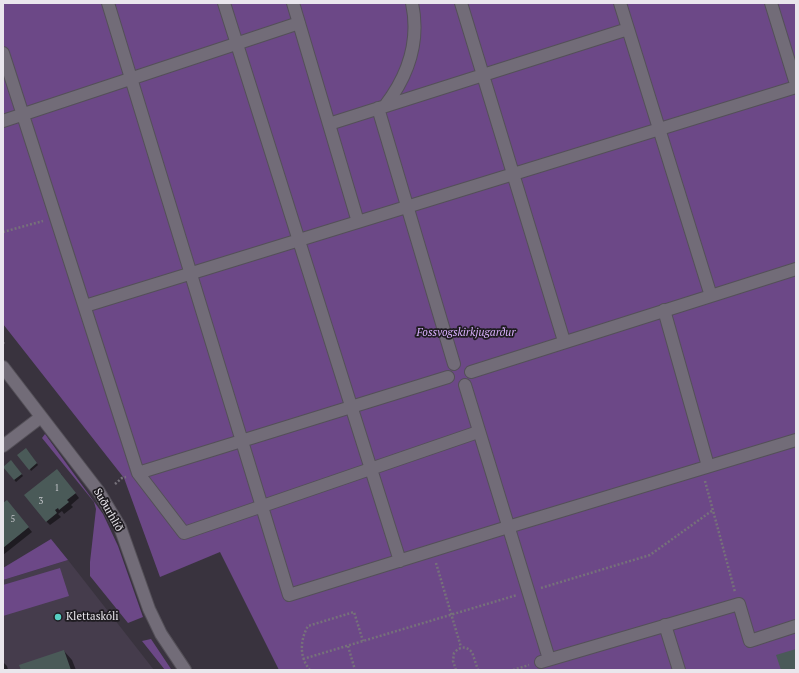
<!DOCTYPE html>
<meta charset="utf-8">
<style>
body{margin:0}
#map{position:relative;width:799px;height:673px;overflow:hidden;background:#39333e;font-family:"PT Serif",serif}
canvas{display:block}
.frame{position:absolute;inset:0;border:4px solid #e9e6ec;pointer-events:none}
</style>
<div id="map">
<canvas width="799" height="673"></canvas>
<div class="frame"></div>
</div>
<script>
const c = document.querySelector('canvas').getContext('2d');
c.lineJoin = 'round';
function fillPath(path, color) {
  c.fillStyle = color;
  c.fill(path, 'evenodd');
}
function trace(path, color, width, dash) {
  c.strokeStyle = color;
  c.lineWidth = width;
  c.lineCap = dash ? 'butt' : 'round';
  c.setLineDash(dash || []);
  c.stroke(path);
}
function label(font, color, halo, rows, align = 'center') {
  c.font = font + ' "PT Serif",serif';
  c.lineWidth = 3.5;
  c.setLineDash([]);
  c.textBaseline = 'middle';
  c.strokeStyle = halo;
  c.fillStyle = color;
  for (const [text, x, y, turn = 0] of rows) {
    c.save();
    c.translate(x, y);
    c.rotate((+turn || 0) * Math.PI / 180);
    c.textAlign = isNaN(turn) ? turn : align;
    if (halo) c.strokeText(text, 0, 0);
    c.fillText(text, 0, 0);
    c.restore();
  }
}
const built = new Path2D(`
 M68,560L154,670H3V580Z`);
const green = new Path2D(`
 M3,3H796V670H279L220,552L160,577L124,478L3,324Z
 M45,434L103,514L118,546L143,617L128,623L90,576V562L96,509L94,502L42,438Z
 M51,539L68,560L3,580V568Z
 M60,568L69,596L3,616V585Z
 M151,639L171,669L172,670H165L142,641Z`);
const shadow = new Path2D(`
 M28,451L38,465L31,471L30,469Z
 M13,463L23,476L16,482L4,467Z
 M61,474L79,498L71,505L73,507L64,514L62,511L58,514L61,517L50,525L46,521Z
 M3,505L11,506L32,532L3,555Z
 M64,651L72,660L76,670H22Z
 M3,662L7,666L8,670H3Z`);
const building = new Path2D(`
 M26,448L37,463L29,470L17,455Z
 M11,460L22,474L14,480L3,467Z
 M57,469L76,493L67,500L69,502L59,510L58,508L55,510L57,513L46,522L24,495Z
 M7,500L29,527L3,548V503Z
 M796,649V670H781L776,655Z
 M64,650L71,670H21L19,665Z`);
const path = new Path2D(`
 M3,232L43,221
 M3,343L4,342
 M705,481L735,592
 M115,484L122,478L126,477
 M436,563L461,647
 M541,588L650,555L713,510
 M348,646L355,670
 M303,659L517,595
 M310,670C299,657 300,640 308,626L354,612L363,641
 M456,670L453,661L454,653C460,646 466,646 472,652L478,670
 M513,670L529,665`);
const minor = new Path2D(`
 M108,3L289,595L508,527L796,440
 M224,3L400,561
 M293,3L358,222
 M461,3L564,341
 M620,3L711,296
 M771,3L796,84
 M3,53L138,473L184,533L478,432
 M385,106C408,76 420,41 412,3
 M378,108L454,364
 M3,121L299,23
 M329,124L628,29
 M85,306L796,87
 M664,310L708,466
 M3,367L99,492L120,527L149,609L161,634L185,670
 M471,372L796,269
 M465,385L549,659
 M3,446L41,417
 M138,473L448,377
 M665,625L679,670
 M541,662L739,604L750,641L796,626`);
const markers = [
 [58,617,4,"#57cec2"]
];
const numberNames = [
 ["1",57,488],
 ["3",41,501],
 ["5",13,519]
];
const parkNames = [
 ["Fossvogskirkjugarður",466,333]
];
const streetNames = [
 ["Suðurhlíð",108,510,60]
];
const poiNames = [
 ["Klettaskóli",66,617]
];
fillPath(built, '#453c4c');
fillPath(green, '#6c4887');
fillPath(shadow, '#0007');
fillPath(building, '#4a5a58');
trace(minor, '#545058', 14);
trace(path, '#76717a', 2.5, [2, 2]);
trace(minor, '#726c78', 12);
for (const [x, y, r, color] of markers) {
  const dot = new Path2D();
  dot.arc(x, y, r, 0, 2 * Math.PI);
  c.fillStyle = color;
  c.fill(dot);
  trace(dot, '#1f1c21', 1.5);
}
label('9px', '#c1c3c7', null, numberNames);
label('italic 11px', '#d9b0fc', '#1f1c21', parkNames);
label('11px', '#e9e6ec', '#1f1c21', streetNames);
label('11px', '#e9e6ec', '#1f1c21', poiNames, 'left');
</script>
